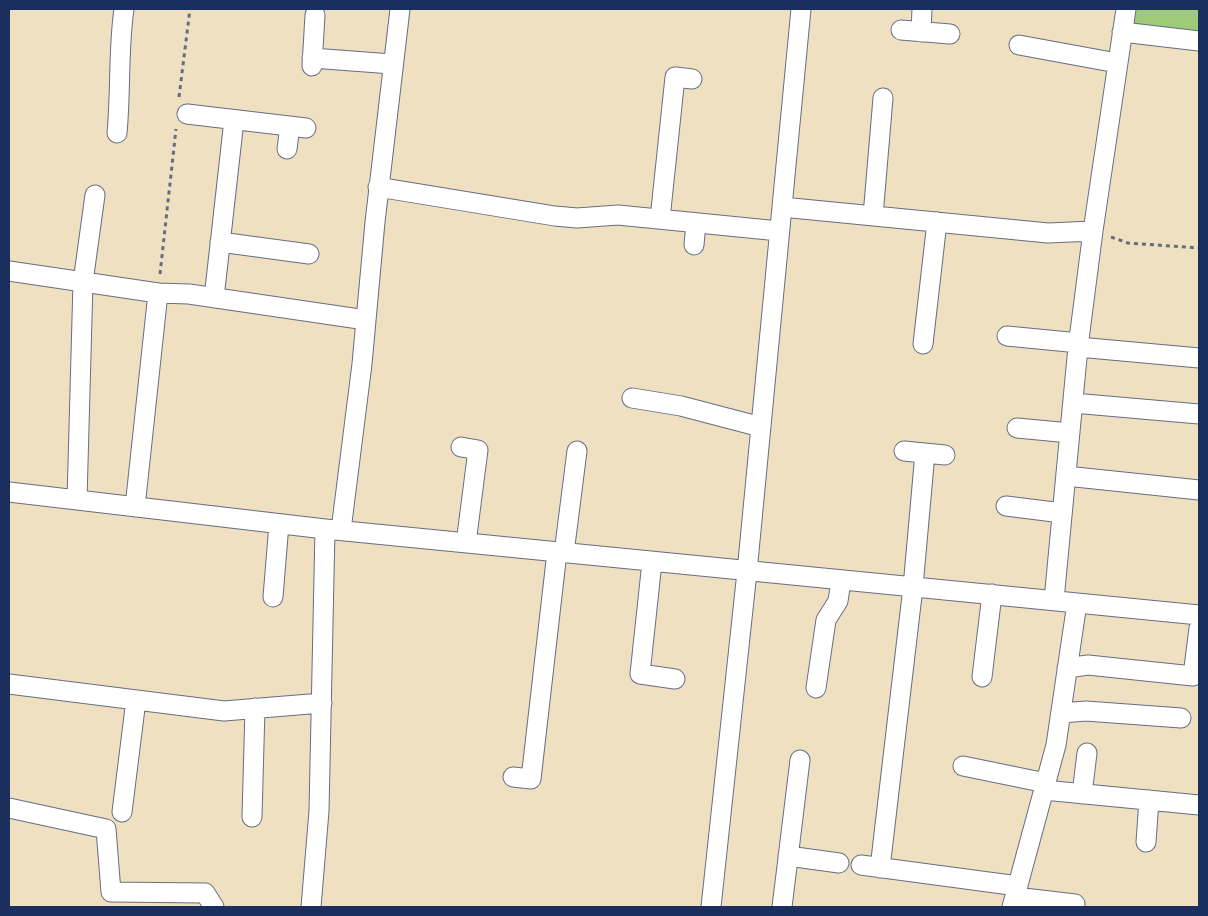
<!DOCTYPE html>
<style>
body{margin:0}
#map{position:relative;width:1208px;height:916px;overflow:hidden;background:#efe0c1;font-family:Sriracha,sans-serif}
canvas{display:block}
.frame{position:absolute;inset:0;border:10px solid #1b2f5e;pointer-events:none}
</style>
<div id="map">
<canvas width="1208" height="916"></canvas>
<div class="frame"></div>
</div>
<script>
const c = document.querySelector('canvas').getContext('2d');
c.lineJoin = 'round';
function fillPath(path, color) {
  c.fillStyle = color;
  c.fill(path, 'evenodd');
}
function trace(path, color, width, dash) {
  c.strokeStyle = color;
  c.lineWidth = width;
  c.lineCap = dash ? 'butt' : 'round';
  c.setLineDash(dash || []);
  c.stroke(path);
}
const green = new Path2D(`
 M1131,9H1199V32L1129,23Z`);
const path = new Path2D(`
 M179,97L190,9
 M1111,237L1128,243L1199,248
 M160,274L176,129`);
const minor = new Path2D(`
 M901,30L950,34
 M921,32L922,9
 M1122,32L1199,41
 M1019,45L1117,63
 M312,58L392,64
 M312,66L315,15
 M187,114L306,128
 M117,133C121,92 118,50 124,9
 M287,149L290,126
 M378,187L555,216L577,218L618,215L779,231
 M782,207L1048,233L1093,231
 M873,216L883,98
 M660,219L675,77L692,79
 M220,242L309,254
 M694,245L696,223
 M9,271L158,293L135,507
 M158,293L189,294L366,320
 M214,298L234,120
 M1007,336L1079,343
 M923,344L937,222
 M1078,347L1199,358
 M632,398L681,406L761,427
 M1073,403L1199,414
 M1017,428L1070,433
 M461,447L478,450L466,543
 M904,451L945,455
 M1066,476L1199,490
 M9,492L325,529L1199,615
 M77,500L83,282L95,195
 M1006,506L1062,513
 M341,530L362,364L375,222L400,9
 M564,553L577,451
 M652,562L640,674L675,679
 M273,597L279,524
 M1054,600L1078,347L1093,231L1126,9
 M1067,668L1088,665L1193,676L1199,628
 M982,677L992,594
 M9,684L224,711L322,703
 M816,688L826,620L838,601L841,581
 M1061,713L1086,711L1181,718
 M963,766L1046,783
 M513,777L531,779L557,552
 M1044,790L1199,805
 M1082,794L1087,753
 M9,808L106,829L111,892L205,893L214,907
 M122,812L136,700
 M252,817L255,708
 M1146,842L1149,800
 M788,856L839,863
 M861,865L1018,886
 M880,868L913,587L925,453
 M1015,897L1075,904
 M311,907L319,811L325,529
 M711,907L747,572L801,9
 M782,907L800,760
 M1012,907L1056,745L1077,603`);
fillPath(green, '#9fca77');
trace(minor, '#656d81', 21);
trace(path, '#656d81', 3, [4, 4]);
trace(minor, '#fff', 19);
</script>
